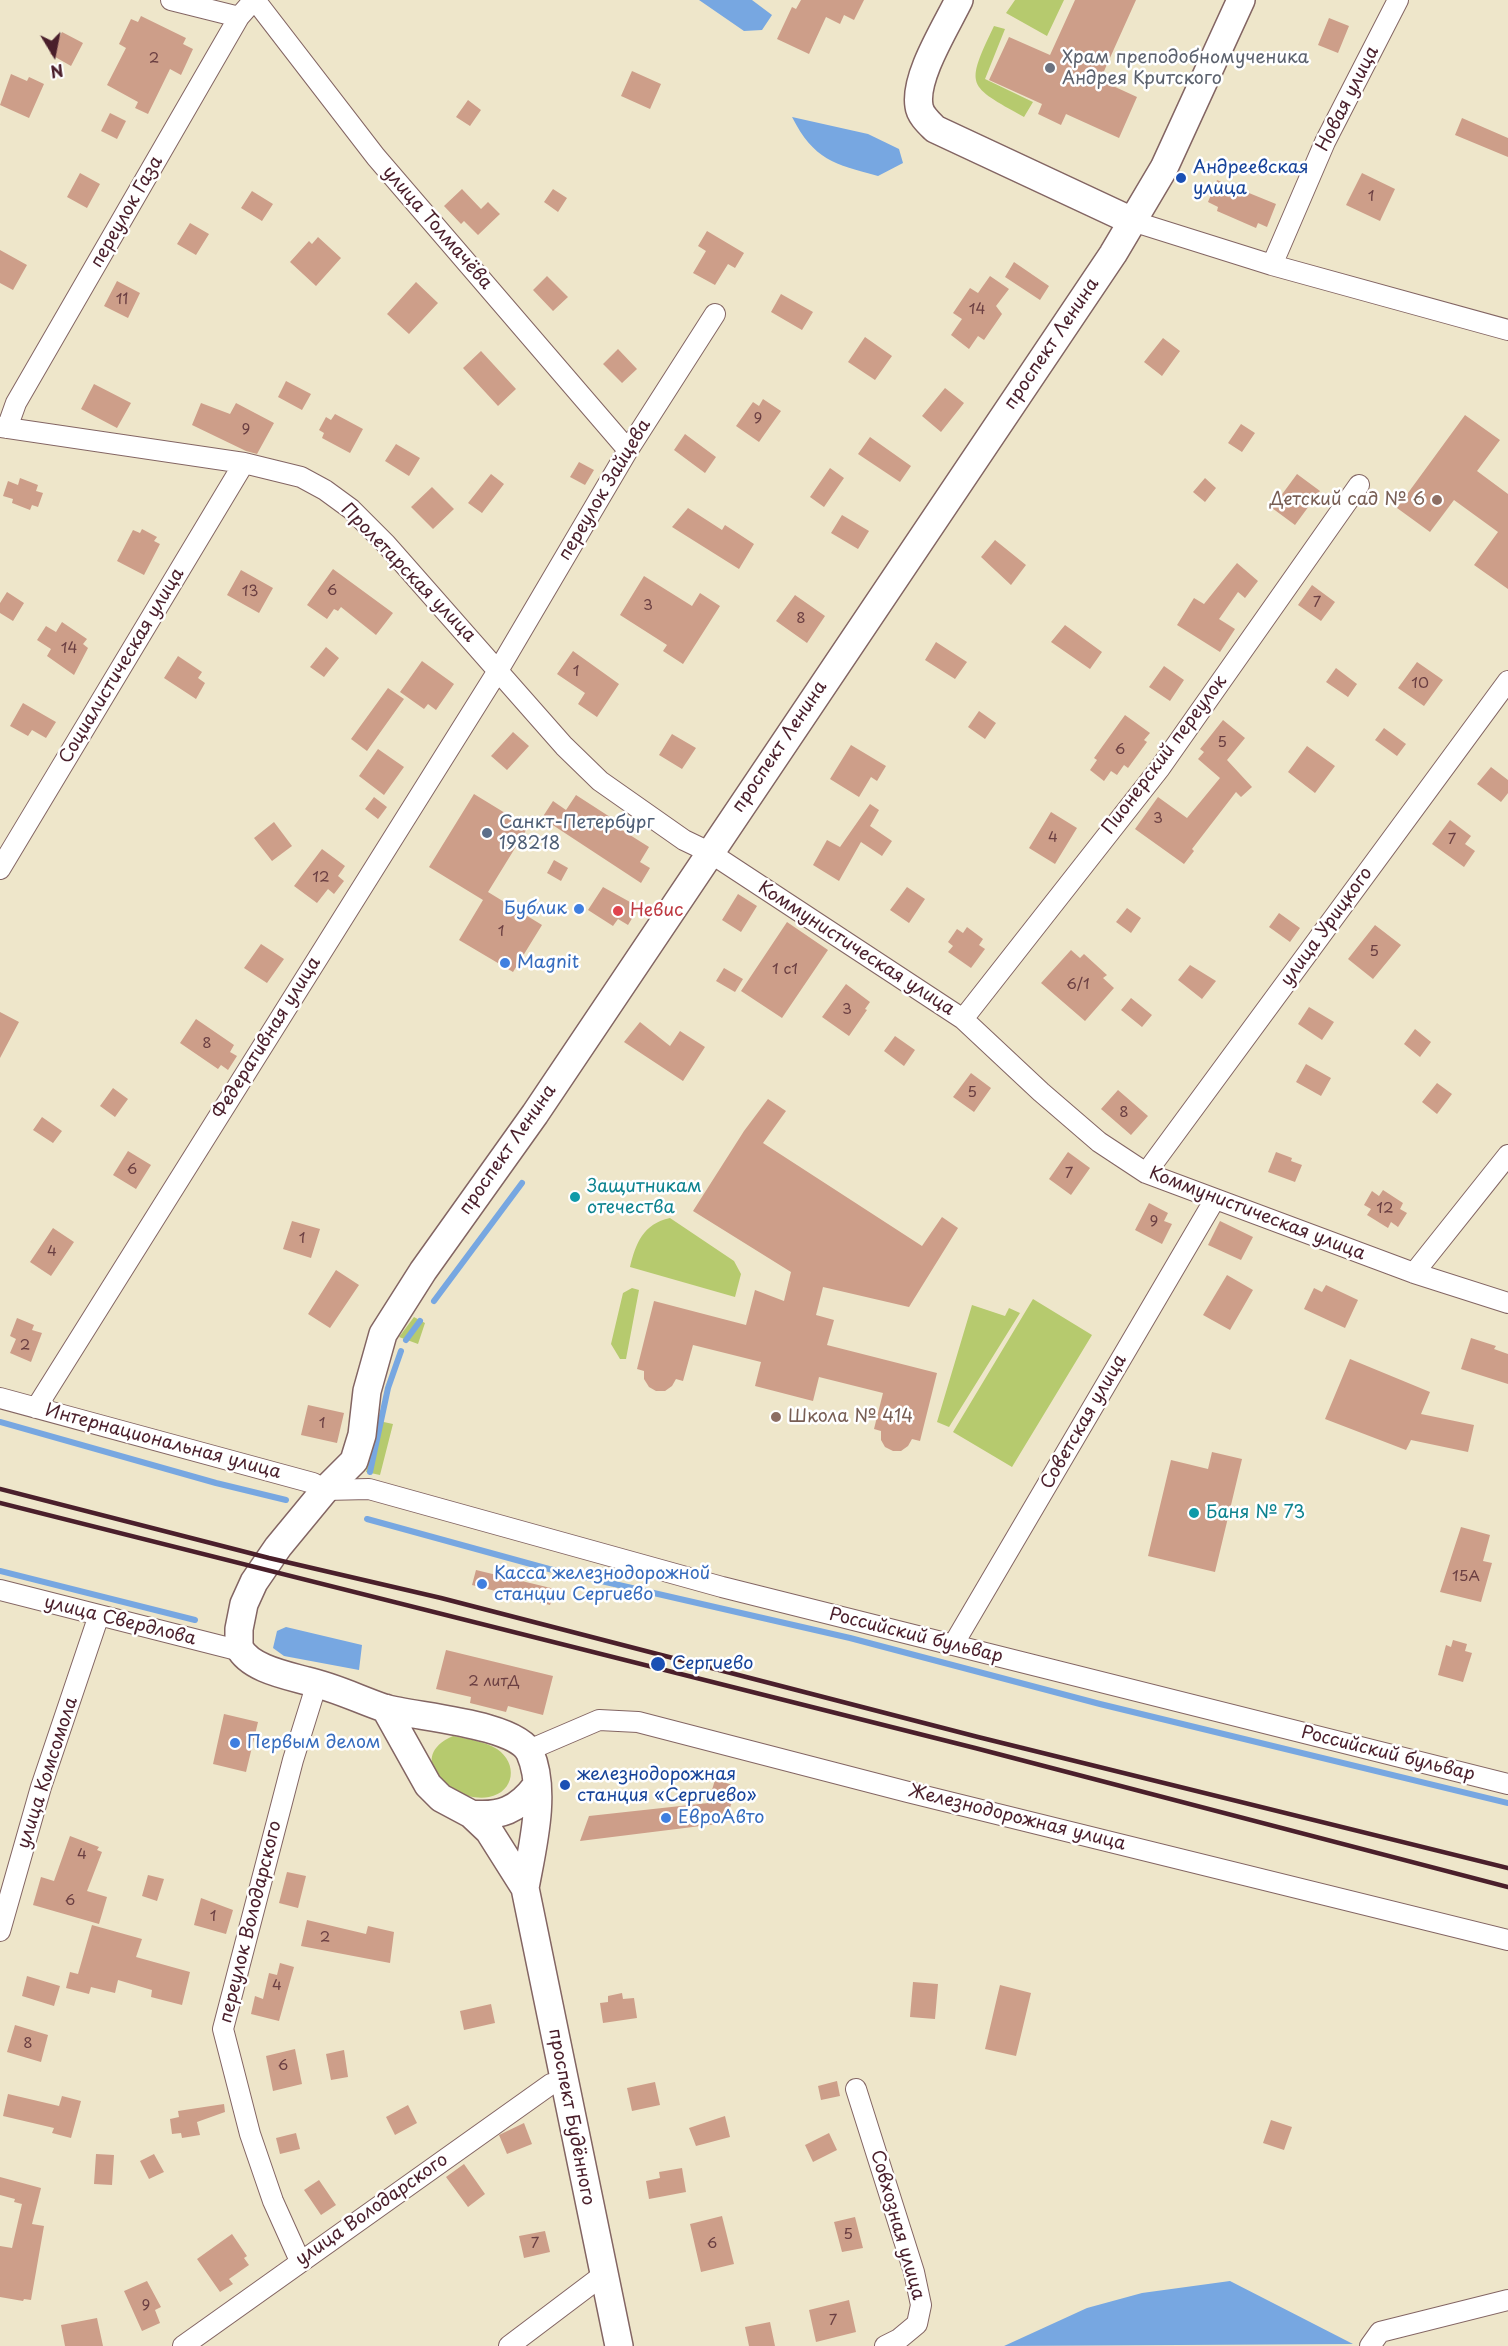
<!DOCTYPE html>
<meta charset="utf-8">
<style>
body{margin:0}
#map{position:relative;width:1508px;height:2346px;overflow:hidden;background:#eee6ca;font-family:"Playpen Sans",sans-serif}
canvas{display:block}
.north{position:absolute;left:24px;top:24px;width:60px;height:60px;-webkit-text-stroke:4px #fff;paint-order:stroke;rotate:170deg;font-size:16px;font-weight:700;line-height:24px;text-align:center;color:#4a1f2b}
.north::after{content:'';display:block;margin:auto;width:21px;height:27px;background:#4a1f2b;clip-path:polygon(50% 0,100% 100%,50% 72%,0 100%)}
</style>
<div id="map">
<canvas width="1508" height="2346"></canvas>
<div class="north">N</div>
</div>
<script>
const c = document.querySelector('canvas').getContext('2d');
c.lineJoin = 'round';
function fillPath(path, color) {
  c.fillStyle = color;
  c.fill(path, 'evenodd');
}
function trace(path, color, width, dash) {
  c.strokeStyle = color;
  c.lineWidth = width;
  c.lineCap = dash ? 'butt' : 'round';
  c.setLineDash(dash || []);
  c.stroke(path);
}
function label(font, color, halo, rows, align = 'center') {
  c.font = font + ' "Playpen Sans",sans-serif';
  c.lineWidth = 5;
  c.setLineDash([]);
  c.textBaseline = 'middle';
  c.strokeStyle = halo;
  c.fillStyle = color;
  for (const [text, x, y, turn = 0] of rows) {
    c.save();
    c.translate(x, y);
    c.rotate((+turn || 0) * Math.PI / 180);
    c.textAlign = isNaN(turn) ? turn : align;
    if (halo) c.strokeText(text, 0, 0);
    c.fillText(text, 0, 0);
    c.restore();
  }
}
const green = new Path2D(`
 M1015,0H1064L1047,36L1006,13Z
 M994,26L1005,29L985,79L1033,102L1024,117C967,85 965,87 994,26Z
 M670,1218L734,1261L741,1274L735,1297L630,1267C636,1243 643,1224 670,1218Z
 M632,1288L639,1290L626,1359H620L611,1344L623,1293Z
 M1033,1299L1092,1335L1012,1467L953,1432Z
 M972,1305L1005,1316L1009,1308L1020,1313L949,1427L937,1422Z
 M414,1317L425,1323L418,1344L399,1337Z
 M379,1421L393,1424L380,1475L366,1472Z
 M453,1736C467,1739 484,1741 497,1749C518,1763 515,1792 489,1797C454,1804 402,1758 453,1736Z`);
const water = new Path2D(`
 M699,0H752L772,15L762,30L744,31Z
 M792,117L868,134L899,149L903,163L878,176C834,164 814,160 792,117Z
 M286,1627L362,1645L359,1670L284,1656L273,1648L277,1631Z
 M1230,2281L1353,2344L1004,2346L1087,2308L1142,2293Z`);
const stream = new Path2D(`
 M434,1301L522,1183
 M406,1340L420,1321
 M0,1422L216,1483L286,1500
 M370,1472L388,1388L401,1351
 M367,1519L549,1569L850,1638L1100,1704L1508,1803
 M0,1571L195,1620`);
const building = new Path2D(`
 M801,0H864L854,20L844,15L840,24L826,17L809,54L777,39L792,7L796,9Z
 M1075,0H1136L1100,80L1137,97L1119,138L1066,114L1061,125L1038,114L1042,104L989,80L1009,37L1050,55Z
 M141,16L186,38L183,44L193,49L181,75L170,69L148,114L135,108L138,102L107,85L126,48L119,44L131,19L138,22Z
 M1329,18L1349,26L1338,53L1318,45Z
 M62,32L83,43L71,66L50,54Z
 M632,71L661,84L650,109L621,96Z
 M11,74L27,81L29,77L44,84L29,118L0,105Z
 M468,100L481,110L470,126L456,117Z
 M110,113L126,121L117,139L101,131Z
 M1462,118L1508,138V157L1455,135Z
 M80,173L100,184L87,208L67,197Z
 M1362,173L1395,189L1380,221L1346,205Z
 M1217,180L1276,204L1267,227L1258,223L1256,228L1217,211L1218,207L1208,202Z
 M462,189L481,209L488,202L500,214L478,235L464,221L461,224L444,206Z
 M553,189L567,198L558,212L544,202Z
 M252,191L273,204L262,221L241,208Z
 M190,223L209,234L196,255L177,244Z
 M707,231L744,253L735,268L728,264L715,285L693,273L706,251L698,246Z
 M318,237L341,258L316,286L290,262L309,241L312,244Z
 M0,250L27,265L13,290L0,283Z
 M1014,262L1049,286L1040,300L1005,277Z
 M547,276L568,297L553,311L533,290Z
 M990,276L1009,289L996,306L1002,314L984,340L978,336L969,349L951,335L962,319L953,313L970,288L978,293Z
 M117,281L140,293L128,318L104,306Z
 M416,282L438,303L409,334L387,314Z
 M781,294L813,312L802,330L771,312Z
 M865,337L892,356L875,380L848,362Z
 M1163,338L1180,351L1162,376L1144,362Z
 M618,349L637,369L622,383L603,364Z
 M481,351L516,389L498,406L463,368Z
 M286,381L311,394L302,410L278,397Z
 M94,384L131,403L117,428L81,409Z
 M945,388L964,403L941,432L922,416Z
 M763,399L781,411L759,442L736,426L753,402L759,406Z
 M201,403L230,414L236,403L274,423L257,454L246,451L192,425Z
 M335,414L363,429L350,453L322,438L324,433L319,430L326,417L331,420Z
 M1465,415L1500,440L1477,471L1508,494V589L1474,565L1498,532L1454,500L1430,532L1397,508Z
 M1241,424L1255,433L1242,452L1228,443Z
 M685,434L716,457L705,473L674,450Z
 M870,437L911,466L900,482L858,454Z
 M396,444L420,458L409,476L385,461Z
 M579,462L594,470L585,485L570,477Z
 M830,468L844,478L824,507L810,497Z
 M491,474L504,484L482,513L468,503Z
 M1297,474L1320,491L1295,525L1272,508Z
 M20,478L38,485L36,491L43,493L38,507L32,505L30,510L12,503L13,499L3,496L8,481L18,485Z
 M1205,478L1216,488L1205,502L1193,492Z
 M432,487L454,509L433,529L411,507Z
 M688,508L722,530L725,525L754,544L739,569L672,527Z
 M842,515L869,531L858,549L831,533Z
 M142,529L157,537L154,541L160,544L144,575L117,561L133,530L140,533Z
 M995,540L1026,565L1011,585L981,557Z
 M1237,563L1258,581L1245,598L1238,592L1219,619L1235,629L1220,652L1177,625L1194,598L1204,604Z
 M333,569L393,613L376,635L341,607L338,611L334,609L327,619L307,605Z
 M241,570L273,588L259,613L227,595Z
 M644,576L692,606L700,593L720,606L683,664L663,651L667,645L620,615Z
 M1312,585L1335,602L1321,621L1298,605Z
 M7,592L24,603L13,621L0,613V603Z
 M795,595L825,616L807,643L776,621Z
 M62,622L87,639L83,644L88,648L74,675L47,656L51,649L37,640L46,626L56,632Z
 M1065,625L1102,652L1090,669L1051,642Z
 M936,642L967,662L955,679L925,660Z
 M326,647L339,658L324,677L310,667Z
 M573,651L619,684L597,717L578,704L585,693L557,674Z
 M178,656L202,672L198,678L205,683L196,699L164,678Z
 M422,661L454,684L436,710L428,704L424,709L400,692Z
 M1417,662L1443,680L1424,706L1398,688Z
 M1164,666L1184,680L1170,701L1149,687Z
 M1336,668L1357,684L1348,697L1326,682Z
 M388,688L404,699L367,751L351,739Z
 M23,703L56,722L46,738L32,730L28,736L10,726Z
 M979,711L996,723L985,739L968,727Z
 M1125,715L1150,733L1144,740L1147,742L1128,768L1124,765L1117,775L1111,771L1104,781L1090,770L1097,760L1094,758Z
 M1223,720L1245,738L1227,760L1252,787L1241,797L1236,792L1192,849L1194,851L1184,864L1135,829L1158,797L1187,818L1220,778L1198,759L1204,752L1200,749Z
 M1384,728L1406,744L1397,756L1375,740Z
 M513,732L529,746L507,770L491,756Z
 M672,734L696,748L682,769L659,755Z
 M851,745L886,766L877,781L871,777L859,797L830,779Z
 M1307,746L1335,766L1315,793L1288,772Z
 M378,749L404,767L384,795L359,776Z
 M1491,767L1508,780V793L1501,802L1477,784Z
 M474,794L528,827L488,892L542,925L513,972L459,940L483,900L429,867Z
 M576,795L624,826L622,830L649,847L640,862L650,868L641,883L542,818L553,801L566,810Z
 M374,797L387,807L378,819L365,809Z
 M870,804L879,810L870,826L892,841L882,856L861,842L839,881L813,865L827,840L840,847Z
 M1051,812L1077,828L1055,864L1029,848Z
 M1450,820L1471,836L1465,844L1475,851L1464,867L1432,844Z
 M274,822L292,846L272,861L254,838Z
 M322,849L345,866L338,876L344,881L334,894L328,889L317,903L294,886Z
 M554,860L568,868L561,881L547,873Z
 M603,887L639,907L628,925L618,919L613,926L588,910Z
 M907,887L925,899L909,923L890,910Z
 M738,894L757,906L741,932L722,920Z
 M1127,908L1141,918L1131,933L1116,922Z
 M1279,913L1300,928L1290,942L1269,927Z
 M787,922L828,950L782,1018L741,991Z
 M1375,925L1401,945L1373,979L1348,959Z
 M967,927L983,939L979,945L985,949L971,968L948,952L953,946L948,942L957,929L963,933Z
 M261,944L284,959L267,983L244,968Z
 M1071,950L1080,958L1084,954L1107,975L1103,978L1114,988L1085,1021L1041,983Z
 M1190,965L1216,981L1202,999L1178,980Z
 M724,968L743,979L735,992L716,981Z
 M846,984L870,1002L865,1009L867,1010L849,1036L822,1017Z
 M1131,998L1152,1015L1142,1027L1121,1010Z
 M1309,1007L1334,1022L1322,1040L1298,1024Z
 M0,1012L19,1022L0,1058Z
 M196,1019L234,1045L230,1052L237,1056L228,1070L221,1065L218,1069L180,1043Z
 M640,1022L670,1046L680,1031L705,1047L683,1081L624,1042Z
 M1415,1029L1431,1042L1420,1057L1404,1044Z
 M895,1036L915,1050L904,1066L884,1051Z
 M1306,1064L1331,1078L1321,1096L1296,1082Z
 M971,1073L991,1088L974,1112L953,1097Z
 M1437,1083L1452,1094L1437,1114L1422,1102Z
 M113,1088L128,1099L115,1117L100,1106Z
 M1118,1090L1148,1116L1131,1135L1101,1109Z
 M768,1099L786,1111L763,1143L922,1246L942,1217L958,1228L909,1307L823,1287L816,1315L834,1320L827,1345L937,1373L920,1441L912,1439L908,1446L901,1451H893L885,1447L881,1440V1431L874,1429L883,1393L819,1377L813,1401L755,1386L761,1362L693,1345L683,1381L676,1379L672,1386L665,1391H656L649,1387L644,1379V1371L637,1369L654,1301L746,1325L755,1290L784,1301L791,1272L693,1211L744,1131Z
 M42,1117L62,1131L53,1143L33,1130Z
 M128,1151L151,1165L136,1189L113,1175Z
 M1068,1152L1090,1168L1071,1195L1049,1179Z
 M1276,1152L1292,1158L1291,1161L1302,1165L1295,1182L1268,1172Z
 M1383,1190L1403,1203L1400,1209L1407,1213L1398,1227L1391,1222L1388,1228L1367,1215L1371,1209L1364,1205L1372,1191L1379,1196Z
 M1149,1203L1168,1213L1164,1221L1172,1224L1162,1244L1135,1230Z
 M292,1221L320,1229L311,1258L283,1249Z
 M1220,1221L1253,1237L1241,1260L1208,1245Z
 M53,1228L74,1242L51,1276L30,1262Z
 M336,1270L359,1285L330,1328L308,1314Z
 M1227,1275L1253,1290L1230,1330L1203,1315Z
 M1326,1285L1358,1300L1345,1328L1304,1309L1314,1288L1322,1292Z
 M17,1318L34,1325L32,1330L42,1333L31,1362L10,1353L16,1339L10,1336Z
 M1471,1338L1496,1346L1494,1349L1508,1354V1384L1461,1369Z
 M1350,1359L1430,1392L1421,1414L1474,1425L1468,1452L1411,1440L1406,1450L1325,1419Z
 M308,1405L344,1413L337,1443L301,1435Z
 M1212,1452L1242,1459L1215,1572L1148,1556L1171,1460L1208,1469Z
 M1461,1527L1490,1535L1483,1561L1492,1563L1481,1602L1440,1592Z
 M476,1570L555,1589L550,1605L472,1585Z
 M1453,1640L1467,1644L1465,1651L1472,1653L1463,1682L1438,1675L1446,1645L1451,1647Z
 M446,1650L553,1676L543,1715L508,1706L506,1712L470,1703L471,1697L436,1689Z
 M224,1714L258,1722L246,1772L213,1764Z
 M715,1780L737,1786L725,1823L580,1841L589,1816L708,1803Z
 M70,1836L99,1847L97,1850L102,1852L87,1891L107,1897L99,1924L33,1905L41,1877L54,1881Z
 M287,1872L306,1876L298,1908L279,1903Z
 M148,1875L164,1879L157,1901L142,1896Z
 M201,1898L233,1910L226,1934L194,1925Z
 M307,1920L366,1934L368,1926L394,1932L390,1963L301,1946Z
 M92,1925L142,1939L136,1957L190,1972L182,2005L151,1997L152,1990L118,1980L115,1993L91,1987L89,1994L66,1988L70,1972L78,1974Z
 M280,1963L294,1967L279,2021L251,2014L255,1996L263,1999L269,1973L277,1975Z
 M27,1976L60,1986L54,2006L22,1996Z
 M913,1982L938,1984L935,2019L910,2017Z
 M1000,1985L1031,1993L1016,2056L985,2049Z
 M622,1993L623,1999L634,1998L637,2018L603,2023L600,2003L608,2002V1996Z
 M491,2004L495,2023L464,2030L460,2011Z
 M15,2025L48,2035L41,2062L7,2052Z
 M295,2049L302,2084L273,2091L266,2056Z
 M344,2050L348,2077L331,2080L326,2054Z
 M837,2081L840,2096L821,2100L818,2086Z
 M655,2082L660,2105L632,2111L627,2088Z
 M8,2094L59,2106L62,2096L81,2101L71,2138L52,2133L54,2128L3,2116Z
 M224,2104L225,2112L197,2122L200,2135L182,2138L181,2133L172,2134L170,2119L179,2117L178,2111Z
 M408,2105L417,2123L395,2135L386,2117Z
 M725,2116L730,2137L696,2146L689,2128Z
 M1271,2120L1292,2127L1284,2150L1263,2143Z
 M524,2123L532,2144L507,2154L499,2135Z
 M296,2133L300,2149L280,2154L276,2138Z
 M829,2133L837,2150L813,2162L805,2145Z
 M96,2154L114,2155L112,2185L94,2184Z
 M154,2154L164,2172L149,2179L140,2161Z
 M464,2164L485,2194L468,2207L446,2177Z
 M682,2168L686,2192L649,2199L646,2181L660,2178L659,2172Z
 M0,2177L41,2188L32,2224L44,2226L31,2300L24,2299L23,2301L0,2297V2246L12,2248L22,2204L14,2202L15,2199L0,2195Z
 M319,2180L336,2205L321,2215L304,2190Z
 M722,2216L734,2264L701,2272L690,2224Z
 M855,2217L863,2248L842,2252L834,2222Z
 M545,2231L550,2252L524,2258L519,2236Z
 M232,2234L247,2256L244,2258L249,2265L229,2279L233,2284L220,2292L197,2259Z
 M147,2281L161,2307L155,2310L160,2323L142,2331L124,2291Z
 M849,2300L856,2332L816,2342L809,2310Z
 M97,2318L103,2346H65L61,2325Z
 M770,2322L775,2346H749L745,2327Z`);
const street = new Path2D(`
 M171,0L239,17
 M255,0L376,157L628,450
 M1132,221L1272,265L1508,330
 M1272,265L1325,142L1398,0
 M0,427L244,463L301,477L325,490L351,509L386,544L564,746L600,781L684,840L709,852L963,1019L1041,1092L1099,1142L1146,1173L1414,1273L1508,1303
 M7,428L16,403L239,17L254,0
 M0,869L244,463
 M963,1019L1160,768L1359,485
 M1146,1173L1508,681
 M1414,1273L1508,1155
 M0,1398L313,1483L325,1490L369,1489L722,1587L1508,1784
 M36,1408L499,669L628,450L715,314
 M0,1590L241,1651
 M953,1645L1215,1199
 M529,1750L599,1720L638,1722L908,1792L1508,1940
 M0,1931L41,1787L99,1615
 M856,2089L914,2272L921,2305L917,2324L899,2339L885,2346
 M300,2261L273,2201L250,2134L223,2029L293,1760L317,1683
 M183,2346L551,2084L564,2081
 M509,2346L603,2275
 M1370,2346L1380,2332L1508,2300`);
const secondary = new Path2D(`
 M959,0C946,27 914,77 919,106C920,115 929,123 935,129L1132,221
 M385,1708L428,1785L441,1798L471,1814L489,1831L525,1888L619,2346
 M471,1814C500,1817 518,1810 536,1786
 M525,1888C532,1849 547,1791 530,1753C516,1723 414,1717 384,1708C358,1699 334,1687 307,1681C285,1675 249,1668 239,1647V1629L244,1604L254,1582L278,1547L325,1490L354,1461L362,1435L367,1391L383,1334L423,1271L535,1114L1113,254L1164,168L1241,0`);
const rail = new Path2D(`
 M0,1489L269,1558L441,1598L978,1737L1508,1868
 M0,1503L975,1748L1508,1887`);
const markers = [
 [1050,68,6,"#6b7280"],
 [1181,178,6,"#1a4fb4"],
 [1437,500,6,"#8d6e63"],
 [487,833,6,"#5c6f8a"],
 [579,909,6,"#3f7fe0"],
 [618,911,6,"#e0444e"],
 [505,963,6,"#3f7fe0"],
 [575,1197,6,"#0f9aa8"],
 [776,1417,6,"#8d6e63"],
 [1194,1513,6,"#0f9aa8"],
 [482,1584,6,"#3f7fe0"],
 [658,1664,8,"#1a4fb4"],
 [235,1743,6,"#3f7fe0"],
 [565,1785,6,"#1a4fb4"],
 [666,1818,6,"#3f7fe0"]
];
const numberNames = [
 ["2",154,59],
 ["1",1371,197],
 ["11",122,300],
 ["14",977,310],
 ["9",758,419],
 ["9",246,430],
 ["6",332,591],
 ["13",250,592],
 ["7",1317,603],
 ["3",648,606],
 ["8",801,619],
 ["14",69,649],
 ["1",576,672],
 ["10",1420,684],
 ["5",1222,743],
 ["6",1120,750],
 ["3",1158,819],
 ["4",1053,838],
 ["7",1452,840],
 ["12",321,878],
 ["1",501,932],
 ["5",1374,952],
 ["1 с1",785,970],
 ["6/1",1078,985],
 ["3",847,1010],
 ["8",207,1044],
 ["5",972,1093],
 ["8",1124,1113],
 ["6",132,1170],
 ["7",1069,1174],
 ["12",1385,1209],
 ["9",1154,1222],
 ["1",302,1239],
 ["4",52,1252],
 ["2",25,1346],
 ["1",322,1424],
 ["15А",1466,1577],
 ["2 литД",494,1682],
 ["4",82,1855],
 ["6",70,1901],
 ["1",213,1917],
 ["2",325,1938],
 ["4",277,1986],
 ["8",28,2044],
 ["6",283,2066],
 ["5",848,2235],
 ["7",535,2244],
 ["6",712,2244],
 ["9",146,2306],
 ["7",833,2321]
];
const worshipNames = [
 ["Храм преподобномученика",1062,58],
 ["Андрея Критского",1062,79]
];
const streetNames = [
 ["Новая улица",1348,99,-63],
 ["переулок Газа",127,212,-60],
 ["улица Толмачёва",437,228,49],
 ["проспект Ленина",1052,344,-56],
 ["переулок Зайцева",605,490,-59],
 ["Пролетарская улица",408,573,46],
 ["Социалистическая улица",122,666,-59],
 ["проспект Ленина",780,747,-56],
 ["Пионерский переулок",1165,755,-53],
 ["улица Урицкого",1327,927,-54],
 ["Коммунистическая улица",856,949,33],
 ["Федеративная улица",267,1038,-58],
 ["проспект Ленина",508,1150,-55],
 ["Коммунистическая улица",1257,1214,21],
 ["Советская улица",1084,1422,-60],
 ["Интернациональная улица",163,1442,15],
 ["улица Свердлова",120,1621,14],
 ["Российский бульвар",916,1636,14],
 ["Российский бульвар",1388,1754,14],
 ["улица Комсомола",48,1773,-72],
 ["Железнодорожная улица",1017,1818,14],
 ["переулок Володарского",251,1922,-76],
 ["проспект Будённого",571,2117,79],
 ["улица Володарского",372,2210,-35],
 ["Совхозная улица",897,2225,74]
];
const transitNames = [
 ["Андреевская",1193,168],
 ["улица",1193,189],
 ["Сергиево",672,1664],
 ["железнодорожная",577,1775],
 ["станция «Сергиево»",577,1796]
];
const educationNames = [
 ["Детский сад № 6",1425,500],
 ["Школа № 414",788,1417,"left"]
];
const serviceNames = [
 ["Санкт-Петербург",499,823],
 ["198218",499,844]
];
const shopNames = [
 ["Бублик",567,909,"right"],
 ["Magnit",517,963],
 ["Касса железнодорожной",494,1574],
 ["станции Сергиево",494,1595],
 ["Первым делом",247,1743],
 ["ЕвроАвто",678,1818]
];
const healthNames = [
 ["Невис",630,911]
];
const cultureNames = [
 ["Защитникам",587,1187],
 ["отечества",587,1208],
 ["Баня № 73",1206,1513]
];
fillPath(green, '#b6ca6e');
fillPath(water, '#77a7e1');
trace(stream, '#77a7e1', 6);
fillPath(building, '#cd9e89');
trace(street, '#836563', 22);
trace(secondary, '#836563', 30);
trace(street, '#fff', 20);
trace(secondary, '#fff', 27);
trace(rail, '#4a1f2b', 4.5);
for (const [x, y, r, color] of markers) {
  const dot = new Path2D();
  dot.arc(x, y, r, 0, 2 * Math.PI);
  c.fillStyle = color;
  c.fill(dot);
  trace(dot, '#fff', 2);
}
label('15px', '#6b3f42', null, numberNames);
label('18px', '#5b616d', '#fff', worshipNames, 'left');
label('18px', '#4a1f2b', '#fff', streetNames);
label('18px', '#164399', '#fff', transitNames, 'left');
label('18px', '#785e54', '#fff', educationNames, 'right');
label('18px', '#4e5e75', '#fff', serviceNames, 'left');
label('18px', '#366cbe', '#fff', shopNames, 'left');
label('18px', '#be3a42', '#fff', healthNames, 'left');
label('18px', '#0d838f', '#fff', cultureNames, 'left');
</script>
